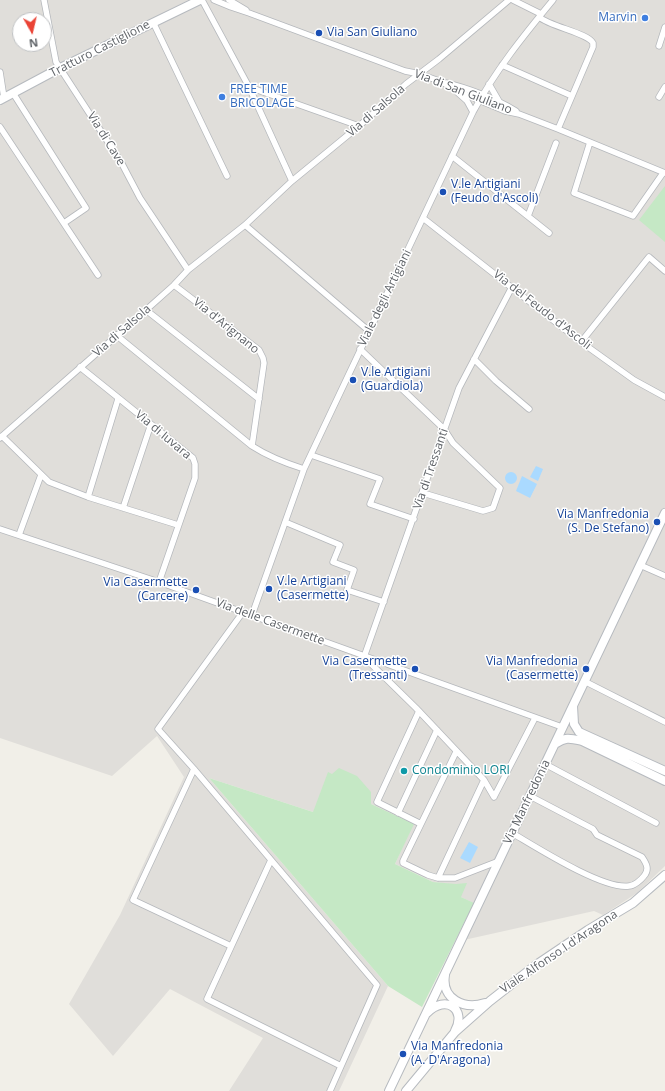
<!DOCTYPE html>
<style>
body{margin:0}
#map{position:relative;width:665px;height:1091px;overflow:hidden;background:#f1efe8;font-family:"Open Sans",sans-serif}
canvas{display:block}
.north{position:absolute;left:12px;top:12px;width:40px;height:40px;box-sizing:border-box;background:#fff;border:1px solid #bfc1c3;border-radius:50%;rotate:172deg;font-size:11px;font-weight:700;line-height:16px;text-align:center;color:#5f6368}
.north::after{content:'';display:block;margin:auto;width:14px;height:18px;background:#ea4335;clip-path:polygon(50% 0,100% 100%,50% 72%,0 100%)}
</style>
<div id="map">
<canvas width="665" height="1091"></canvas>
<div class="north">N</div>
</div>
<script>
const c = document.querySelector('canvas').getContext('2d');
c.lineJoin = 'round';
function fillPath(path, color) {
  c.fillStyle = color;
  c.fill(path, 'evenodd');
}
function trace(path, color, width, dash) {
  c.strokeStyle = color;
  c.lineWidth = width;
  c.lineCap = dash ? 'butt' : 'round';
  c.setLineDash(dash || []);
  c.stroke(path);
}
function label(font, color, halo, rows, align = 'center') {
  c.font = font + ' "Open Sans",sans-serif';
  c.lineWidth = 3;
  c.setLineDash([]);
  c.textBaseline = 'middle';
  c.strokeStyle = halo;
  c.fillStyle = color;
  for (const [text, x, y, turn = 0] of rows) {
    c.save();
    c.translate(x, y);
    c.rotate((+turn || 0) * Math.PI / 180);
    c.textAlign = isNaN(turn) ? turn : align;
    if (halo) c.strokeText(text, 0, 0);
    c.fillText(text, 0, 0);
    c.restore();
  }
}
const industrial = new Path2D(`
 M0,0H665V866L637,893L603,915L594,911L455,942L473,903L461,897L456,885L433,882L395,864L413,824L371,804V792L313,812L209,778L388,986L339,1091H229L263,1038L170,989L113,1056L69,1004L120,915L184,777L157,736L112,776L0,738ZM20,20H44V44H20Z`);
const green = new Path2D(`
 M665,186V242L639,220Z
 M339,768L357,776L371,792V804L414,824L395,864L433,882L456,884L467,883L461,897L474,903L422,1007L388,986L209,778L313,812L328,772L332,774Z`);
const water = new Path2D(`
 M536,466L543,469L538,481L530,477Z
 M505 478a6 6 0 1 1 12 0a6 6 0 1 1-12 0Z
 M522,476L537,484L530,498L516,491Z
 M469,842L478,847L470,863L460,858Z`);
const street = new Path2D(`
 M44,0L56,62L121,162L140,198L188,270
 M202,0L249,87L292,181
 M214,0L231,7L249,13L405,71L420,74L442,82L455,90L505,111L519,114L558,129L665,173
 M229,0L246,10
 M513,0L541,14
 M539,17C551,27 588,33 593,43V47L558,129
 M153,22L227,176
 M659,46L665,27
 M502,65L572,96
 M0,72L4,98
 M446,83C468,88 496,99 516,111
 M489,84L500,103
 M249,87L359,126
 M13,93L86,208L64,223
 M458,93L467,101L473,112
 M659,97L665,87
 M0,127L98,275
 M590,142L574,193L633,216L663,173
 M452,156L549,233
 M528,216L556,143
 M423,218L581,342L634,380L665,397
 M245,225L369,331
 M174,285L259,350L263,358L264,363L252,446
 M146,310L259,399
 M116,335L252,446C269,457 285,463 304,469
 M581,342L649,257L665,271
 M360,349L444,429L453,443L500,488L493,508L483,511L423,493
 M474,359L496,381L529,409
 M80,367L193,458L195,464V478L159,582
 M2,436L49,482L88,497L178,525
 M0,438L146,310L174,285L188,270L245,225L292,181L359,126L406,84L439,59L509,0
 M311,455L380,479L370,504L414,519
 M88,497L118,399
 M123,508L151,424
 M285,522L340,545L333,562L354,570L347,590L384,602
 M0,529L159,582L562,727
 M19,535L41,475
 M640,565L665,576
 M243,612L158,729L194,769L377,985L330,1091
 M252,615L304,469L473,112C495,71 524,35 553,0
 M584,681L665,722
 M419,711L377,802L421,824
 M456,752L403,861V863L428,875L438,878H455L499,861
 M545,764L656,823
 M194,769L133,900L231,946
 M494,797L484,780L416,708L364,657L459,388L512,287
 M494,797L535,718
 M398,813L437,730
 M512,833C536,847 603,890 629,886C634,886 641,880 644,876C650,869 646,863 642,857L597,835L593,829L530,796
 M271,860L207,999L341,1066
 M438,878L484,780`);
const secondary = new Path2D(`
 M0,100L60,68L200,0
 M573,706L574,724L579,732L665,771
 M555,744C566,737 569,738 582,741L665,781
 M445,975C441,999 464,1010 485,1003
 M427,1013C446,994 467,1009 455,1031
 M389,1091L665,513
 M406,1091L455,1032L490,1001L536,965L588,930L633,903L665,875`);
const markers = [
 [645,18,4,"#3f7fe0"],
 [319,33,4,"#1a4fb4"],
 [222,97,4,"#3f7fe0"],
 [443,192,4,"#1a4fb4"],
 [353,380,4,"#1a4fb4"],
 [657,522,4,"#1a4fb4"],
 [269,589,4,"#1a4fb4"],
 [196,590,4,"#1a4fb4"],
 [415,669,4,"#1a4fb4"],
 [586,669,4,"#1a4fb4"],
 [404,771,4,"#0f9aa8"],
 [403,1054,4,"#1a4fb4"]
];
const shopNames = [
 ["Marvin",637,18],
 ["FREE TIME",230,90,"left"],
 ["BRICOLAGE",230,104,"left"]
];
const transitNames = [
 ["Via San Giuliano",327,33],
 ["V.le Artigiani",451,185],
 ["(Feudo d'Ascoli)",451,199],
 ["V.le Artigiani",361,373],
 ["(Guardiola)",361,387],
 ["Via Manfredonia",649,515,"right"],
 ["(S. De Stefano)",649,529,"right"],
 ["V.le Artigiani",277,582],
 ["(Casermette)",277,596],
 ["Via Casermette",188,583,"right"],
 ["(Carcere)",188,597,"right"],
 ["Via Casermette",407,662,"right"],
 ["(Tressanti)",407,676,"right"],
 ["Via Manfredonia",578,662,"right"],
 ["(Casermette)",578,676,"right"],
 ["Via Manfredonia",411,1047],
 ["(A. D'Aragona)",411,1061]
];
const streetNames = [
 ["Tratturo Castiglione",100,49,-27],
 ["Via di San Giuliano",463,92,21],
 ["Via di Salsola",376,111,-41],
 ["Via di Cave",106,139,58],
 ["Viale degli Artigiani",385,298,-64],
 ["Via del Feudo d'Ascoli",542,310,38],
 ["Via d'Arignano",226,326,39],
 ["Via di Salsola",122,331,-41],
 ["Via di Iuvara",163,435,40],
 ["Via di Tressanti",431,469,-71],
 ["Via delle Casermette",270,622,20],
 ["Via Manfredonia",527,802,-64],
 ["Viale Alfonso I d'Aragona",559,952,-34]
];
const cultureNames = [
 ["Condominio LORI",412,771]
];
fillPath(industrial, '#e0deda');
fillPath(green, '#c5e8c5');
fillPath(water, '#aadaff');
trace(street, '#b5b8bc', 7);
trace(secondary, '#b6babf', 10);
trace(street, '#fff', 5.5);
trace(secondary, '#fff', 8);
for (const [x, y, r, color] of markers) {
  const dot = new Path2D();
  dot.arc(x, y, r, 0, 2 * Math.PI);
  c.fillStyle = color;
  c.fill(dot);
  trace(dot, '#fff', 1.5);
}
label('12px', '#366cbe', '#fff', shopNames, 'right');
label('12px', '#164399', '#fff', transitNames, 'left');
label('12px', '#5f6368', '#fff', streetNames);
label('12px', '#0d838f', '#fff', cultureNames, 'left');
</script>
